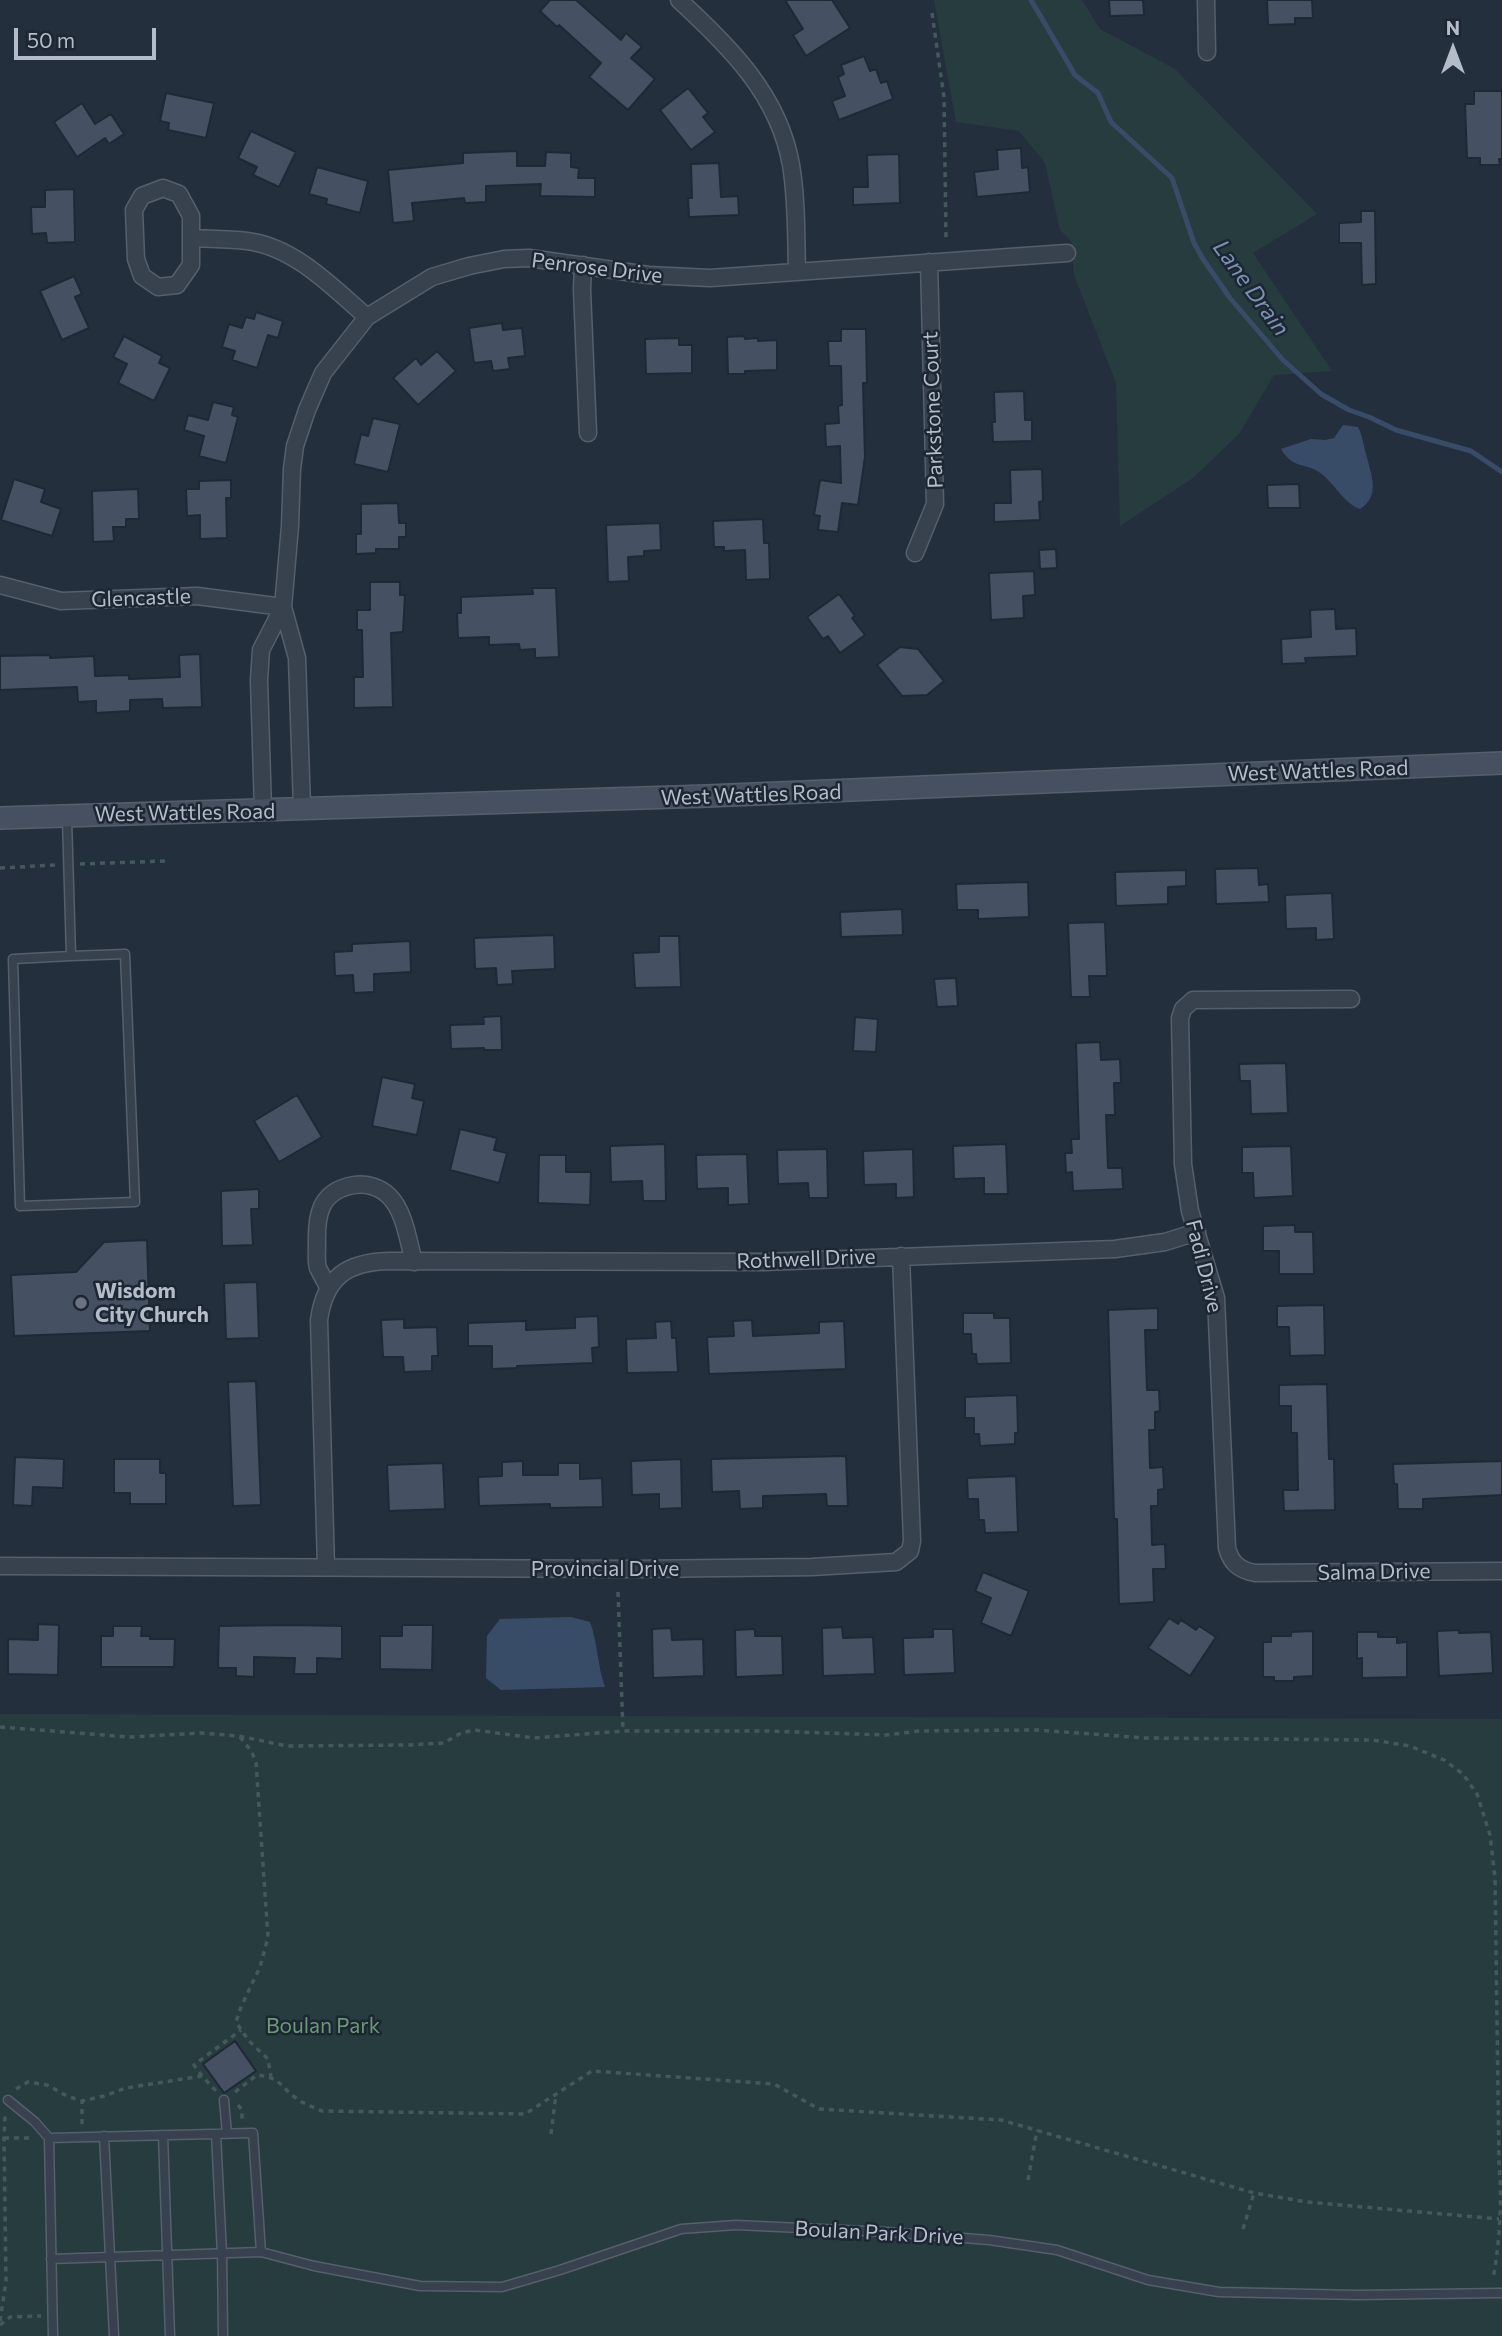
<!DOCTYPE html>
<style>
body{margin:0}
#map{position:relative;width:1502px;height:2336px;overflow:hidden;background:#242f3e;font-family:Commissioner,sans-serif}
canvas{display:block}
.north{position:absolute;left:1418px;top:14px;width:70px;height:70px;-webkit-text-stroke:5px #1d2633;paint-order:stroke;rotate:0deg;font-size:19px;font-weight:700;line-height:28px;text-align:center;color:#b4bcc9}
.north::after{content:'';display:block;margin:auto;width:24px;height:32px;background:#b4bcc9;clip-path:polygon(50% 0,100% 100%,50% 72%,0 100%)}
.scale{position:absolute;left:14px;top:28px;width:142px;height:32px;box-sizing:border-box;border:4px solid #b4bcc9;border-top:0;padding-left:9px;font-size:21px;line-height:24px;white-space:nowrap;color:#b4bcc9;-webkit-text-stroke:5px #1d2633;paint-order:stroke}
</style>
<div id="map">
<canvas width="1502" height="2336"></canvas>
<div class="north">N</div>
<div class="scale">50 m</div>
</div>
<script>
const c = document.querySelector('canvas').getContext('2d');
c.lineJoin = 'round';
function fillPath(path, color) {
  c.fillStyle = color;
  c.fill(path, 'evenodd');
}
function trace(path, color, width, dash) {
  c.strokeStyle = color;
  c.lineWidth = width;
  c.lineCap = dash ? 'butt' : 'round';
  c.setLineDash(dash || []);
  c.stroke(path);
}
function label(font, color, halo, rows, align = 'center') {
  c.font = font + ' Commissioner,sans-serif';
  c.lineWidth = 5;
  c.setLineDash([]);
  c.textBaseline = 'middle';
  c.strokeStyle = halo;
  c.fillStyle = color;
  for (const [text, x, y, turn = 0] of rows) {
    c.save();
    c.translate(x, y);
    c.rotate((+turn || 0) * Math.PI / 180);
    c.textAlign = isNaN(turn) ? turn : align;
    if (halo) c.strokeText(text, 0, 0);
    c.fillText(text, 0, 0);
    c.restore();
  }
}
const green = new Path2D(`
 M934,0H1082L1100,29L1175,69L1317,214L1253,253L1332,371L1274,375L1239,434L1193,478L1120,526L1116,383L1074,275L1071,241L1060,230L1045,163L1019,131L956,122Z
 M0,1714L1502,1719V2336H0Z`);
const water = new Path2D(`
 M1343,425L1358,427C1363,437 1363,444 1366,454C1371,474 1381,496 1360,509C1345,504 1335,485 1323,475C1307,461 1294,471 1281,449L1311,439L1325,440L1334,438Z
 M571,1617L590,1622C598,1643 597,1665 605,1687L501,1690L486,1678L487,1636L500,1619Z`);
const stream = new Path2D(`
 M1031,0L1075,75L1098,93L1111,122L1172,178L1194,243L1203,259L1230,298L1283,360L1321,394L1349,410L1369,417L1396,430L1471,451L1502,472`);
const building = new Path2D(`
 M550,0H576L621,40L626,33L642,47L631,58L655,79L628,110L589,77L601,63L559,25L557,27L540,11Z
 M785,0H832L850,28L806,56L793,35L803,29Z
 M1109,0H1143L1144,15L1110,16Z
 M1267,0H1312L1313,18H1295V24L1268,25Z
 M864,56L870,71L876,69L881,83L887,81L893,99L839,120L832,101L845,96L838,77L844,74L841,65Z
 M688,88L708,113L703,117L715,132L691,150L660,110Z
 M1474,91H1502V159H1499L1500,165H1480V158H1467L1465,104H1474Z
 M166,93L214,103L206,138L168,130L169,123L160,121Z
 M82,103L95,124L111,114L124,134L109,144L105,138L77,157L54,122Z
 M251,131L296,152L279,187L253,175L257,167L238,158Z
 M1021,148L1022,168L1028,167L1030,192L977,197L974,172L998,169L997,150Z
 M517,151V166H545L546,152L571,153V167L579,168L578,178H595V197L540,196L541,184L486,186V202L465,203L464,198L412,203L414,221L393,223L388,170L463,163V153Z
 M899,154L900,203L853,205V187H868L867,155Z
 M719,163L721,197L738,196L739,215L689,217L688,198H692L691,164Z
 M317,167L368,181L360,213L326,204L327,199L309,194Z
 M74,189L75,242L47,243L46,233L32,234L31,207H45V190Z
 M1361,211H1375L1376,284L1362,285L1361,243H1339V223L1361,222Z
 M74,276L82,294L75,297L89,328L62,340L40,291Z
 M256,312L283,321L278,338L268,335L257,368L232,360L235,351L222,347L229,324L242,328L246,317L254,319Z
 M502,323L503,330L522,328L525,356L508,358L510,369L493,371L491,361L474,363L469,328Z
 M841,329H866L867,383H863L865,457L858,505L842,503L838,532L818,530L820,516L814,515L820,480L841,483L840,446L826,447L825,424L839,423L838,406L842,405L841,366H829L828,341H841Z
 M124,336L162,356L159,363L170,368L154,401L118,383L127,364L113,357Z
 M744,336L745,339L758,338V341L777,340V370L745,371V374H728L727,337Z
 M679,338V345H692V373L646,374L645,339Z
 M437,351L456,371L418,405L393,378L416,358L421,365Z
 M1024,391L1025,420H1032V441L993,442L992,422H995L994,392Z
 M213,402L234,407L232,415L238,417L226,463L199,456L204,436L184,430L188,415L208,420Z
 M373,418L400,424L388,472L354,464L361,434L368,436Z
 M1042,469L1043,501L1039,502L1040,520L994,522V503H1011L1010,470Z
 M14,479L45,489L41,502L61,509L52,536L1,520Z
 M231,480V498H226L227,538L200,539V515L187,516L186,489H199V481Z
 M1299,484L1300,508H1268L1267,485Z
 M138,489L139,519H126V527H113L114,541L93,542L92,491Z
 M398,503L399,523H406V537H399V549H376V553L356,554V534H361V504Z
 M763,519L764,543H769L770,579L746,580L745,550L724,551V547H714L713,521Z
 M660,523L661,550L644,551V556L628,557L629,581L608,582L606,525Z
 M1056,549L1057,568L1040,569L1039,550Z
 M1034,571L1035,595L1023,596L1024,618L991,620L989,573Z
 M370,582H400V595H405L403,632L391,633L393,707L354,708V677H363L362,630H357V610H370Z
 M532,588H556L559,657L535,658V649L520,650L519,644L489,645V637L458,638L457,613H461V597L533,594Z
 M839,594L855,616L852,618L865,635L840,653L828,636L823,639L807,617Z
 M1335,609L1336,629L1356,628L1357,656L1305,658L1306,663L1282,664L1281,639L1311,637L1310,610Z
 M900,647L918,649L944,681L927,695L902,696L877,665Z
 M200,654L202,707L163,708L162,699L130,700V711L96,713V701L78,702L77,687L0,690V656L50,655V658L94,656L95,676L129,675V679L180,677L179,655Z
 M1258,868L1259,885L1268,884L1269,902L1216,904L1215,869Z
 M1186,870V886L1168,887V904L1116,906L1115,872Z
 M1028,882L1029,917L978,919V910H957L956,884Z
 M1332,893L1334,939L1316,940V928L1286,929L1285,895Z
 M902,909L903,935L841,937L840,912Z
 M1105,922L1107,976H1089L1090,997H1071L1068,923Z
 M554,935L555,969L512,971L513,984L497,985L496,968L475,969L474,938Z
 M659,936H679L681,987L635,988L633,953L659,952Z
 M410,941L411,972L374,974V992L354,993L353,975L335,976L334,952L352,951V944Z
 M956,978L958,1006L937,1007L934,979Z
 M501,1016L502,1050H484V1048L451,1049L450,1025L484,1024L483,1017Z
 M855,1017L878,1019L876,1052L853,1051Z
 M1100,1042L1101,1060L1120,1059L1121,1083H1114L1115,1115H1106L1108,1168H1122L1123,1189L1073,1191L1072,1172L1066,1173L1065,1153H1072L1071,1139H1079L1076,1043Z
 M1286,1063L1288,1113L1251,1114L1250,1081H1240L1239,1064Z
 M382,1077L415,1084L412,1098L424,1101L417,1135L372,1126Z
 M297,1095L322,1137L279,1162L254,1121Z
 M460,1129L497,1138L494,1150L507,1153L499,1183L450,1170Z
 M665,1144L666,1201H643L642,1181L611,1182L610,1146Z
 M1006,1144L1008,1194H984V1178L954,1179L953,1146Z
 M1291,1146L1293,1196L1254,1198L1253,1173H1242V1147Z
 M827,1149L828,1198H809L808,1183L778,1184L777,1150Z
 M913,1149L914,1197L896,1198V1184L864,1185L863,1151Z
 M747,1154L749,1204L728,1205V1188L697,1189L696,1155Z
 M539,1155H566V1172H591L590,1205L538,1203Z
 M259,1189V1209H251L253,1245L222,1246L221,1191Z
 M1295,1225V1232H1313L1314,1274H1279V1251H1263V1226Z
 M147,1240L150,1331L14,1336L11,1275L76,1272L104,1242Z
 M257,1282L259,1338L226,1339L224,1283Z
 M1324,1305L1325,1355L1290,1356L1289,1327H1277V1306Z
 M1158,1308V1330H1145L1147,1390H1159L1160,1411L1155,1412V1430H1149L1150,1468L1163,1467L1164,1489L1158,1490V1506H1151L1152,1545L1165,1544L1166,1569H1153L1154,1602L1119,1604L1117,1519H1114L1108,1310Z
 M963,1313H994V1318H1010L1011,1363L977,1364L976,1354H972L971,1334H963Z
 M598,1316L599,1347L592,1348L593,1363L517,1366V1368L492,1369V1346H468V1323L526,1321V1330L575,1328V1317Z
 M404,1319V1328L437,1327L438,1356H432V1371L404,1372L403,1357H383L381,1320Z
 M752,1320L753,1336L819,1333V1322L844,1321L846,1369L709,1374L707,1337L734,1336L733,1321Z
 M671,1321L672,1338H676L678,1372L627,1373L626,1339L656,1338L655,1322Z
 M256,1381L261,1505L233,1506L228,1382Z
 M1327,1384L1329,1459H1334L1335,1510L1284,1511L1283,1490H1298L1297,1433H1291V1406H1279V1385Z
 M1017,1395L1018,1433H1015V1444L980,1446L979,1434H974V1418H965V1397Z
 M846,1456L848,1506H827L826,1494L763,1496V1508L740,1509L739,1491L712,1492L711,1459Z
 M15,1457L64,1459L63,1488L33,1487L32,1506L13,1505Z
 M114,1459H160V1473H166V1504H130V1493H114Z
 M681,1459L682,1508L659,1509V1494L632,1495L631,1461Z
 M523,1461V1475H558V1463H580V1479L602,1478L603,1507L550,1508V1504L479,1506L478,1477L502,1476V1462Z
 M1502,1461V1495L1423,1499V1509H1398L1397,1484H1394L1393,1464Z
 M443,1463L445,1509L389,1511L387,1465Z
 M1016,1476L1018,1532L985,1533L984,1520H979L978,1499H968L967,1478Z
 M983,1572L1029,1591L1011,1636L981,1623L991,1598L975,1591Z
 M1169,1618L1178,1624L1181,1620L1196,1630L1199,1626L1216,1637L1190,1676L1148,1648Z
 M38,1624L59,1625L58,1675L8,1674V1639L38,1640Z
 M291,1625L342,1626V1659L317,1658V1674H294L295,1658H290L254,1657V1677L236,1676V1668H218L219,1626Z
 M402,1625H433L432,1670L380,1669V1636H402Z
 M113,1626H142L141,1636H150V1639H175L174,1667H101V1636H113Z
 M842,1627L843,1638L873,1637L875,1674L823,1676L822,1628Z
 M671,1628L672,1640L703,1639L704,1676L653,1678L652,1629Z
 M755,1629V1636H782L783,1675L736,1677L735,1630Z
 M933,1629H953L955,1673L904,1675L903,1638L933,1637Z
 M1459,1630V1633L1491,1632L1493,1673L1439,1676L1437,1631Z
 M1313,1631V1676L1294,1677V1681H1274V1677H1263V1642H1271V1636H1291V1632Z
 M1357,1632H1378V1637H1397V1643L1407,1642V1677L1362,1678V1658L1357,1659Z
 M235,2041L256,2071L224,2093L203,2064Z`);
const path = new Path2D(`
 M932,13L944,97L946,238
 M80,864L165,861
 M0,868L55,865
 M618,1592L623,1731
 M0,1727L129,1737L201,1733L239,1736L287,1746L407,1745L444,1743L461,1733L475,1730L534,1738L623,1731H768L886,1735L919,1731L1037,1730L1145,1738L1372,1740L1410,1746L1444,1760L1463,1774L1477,1794L1490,1835L1495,1878L1499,2163C1502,2201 1500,2241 1493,2279
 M240,1737L252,1752L256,1763L268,1937L260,1967L241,2007L236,2022L249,2041L268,2059L271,2077
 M202,2076L194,2065L241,2030
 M16,2089L28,2082L47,2085L67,2096L82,2101L104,2096L126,2088L202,2076L216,2091
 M235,2092L257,2075C282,2078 279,2086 296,2098C304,2104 313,2107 322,2111L525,2114L592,2071L774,2084L819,2109L1001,2120L1254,2193L1307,2202L1499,2219
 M238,2105L242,2110V2120
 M82,2124V2101
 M551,2134L556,2094
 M4,2138H33
 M1028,2180L1037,2130
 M1243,2229L1254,2193
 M0,2321L6,2281L4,2138L5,2115
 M0,2325L10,2317L41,2316`);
const lane = new Path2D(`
 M67,818L71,956L13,959L20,1206L135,1202L125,954L71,956
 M8,2100L35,2122L49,2138
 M224,2100L227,2134
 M216,2134L222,2254L223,2336
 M163,2135L170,2336
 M104,2136L114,2336
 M261,2252L314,2266L420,2286L502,2287L560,2270L681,2229L736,2225L887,2232L989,2240L1057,2250L1148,2280L1219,2292L1357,2295L1502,2293
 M51,2259L261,2252L253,2133L49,2138L53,2336`);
const street = new Path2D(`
 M679,0C729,46 779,95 791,165C797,200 796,237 797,272
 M1206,0L1207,52
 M163,188L179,194L191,216V265L177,285L158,287L142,276L136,259L134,210L142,196Z
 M192,238C210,239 229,239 247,241C295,247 332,287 367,317
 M583,265L582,290L588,433
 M915,553L935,504L929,262
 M0,585L61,601L197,596L283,607
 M302,808L297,658L283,607L290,526L292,469L295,446L307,410L323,373L367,317L432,277L469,266L504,259L529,258L648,275L710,278L1067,253
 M263,810L259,680L261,650L283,607
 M1351,999L1193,1000L1183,1009L1180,1018L1183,1164L1190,1211L1216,1298L1227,1548C1231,1563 1239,1570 1255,1573L1502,1571
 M328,1287C325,1281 321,1274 318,1268C316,1261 317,1253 317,1246C316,1216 319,1191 354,1185C366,1183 380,1187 389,1196C405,1212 408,1241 414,1262
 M0,1566L634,1569L812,1567L896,1562L910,1551L912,1541L901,1256
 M326,1567L319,1320C325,1277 347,1262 389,1261L763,1262L1115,1249L1165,1242L1197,1232`);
const secondary = new Path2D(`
 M0,818L707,796L1502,763`);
const markers = [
 [81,1303,7,"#6b7280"]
];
const streetNames = [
 ["Penrose Drive",597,268,7],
 ["Parkstone Court",933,410,-92],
 ["Glencastle",141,598,-2],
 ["West Wattles Road",1318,771,-2],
 ["West Wattles Road",751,795,-2],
 ["West Wattles Road",185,813,-1],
 ["Rothwell Drive",806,1259,-2],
 ["Fadi Drive",1204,1266,76],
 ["Provincial Drive",605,1569],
 ["Salma Drive",1374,1572,-1],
 ["Boulan Park Drive",879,2233,3]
];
const poiNames = [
 ["Wisdom",95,1291],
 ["City Church",95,1315]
];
const parkNames = [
 ["Boulan Park",323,2026]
];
const waterNames = [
 ["Lane Drain",1251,288,54]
];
fillPath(green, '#263c3f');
fillPath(water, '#394c67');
trace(stream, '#394c67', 5);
fillPath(building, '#455162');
trace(building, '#1f2835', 2);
trace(lane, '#565f6c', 11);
trace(street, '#565f6c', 19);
trace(secondary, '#565f6c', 24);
trace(path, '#44595c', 3.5, [5, 5]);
trace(lane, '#38414e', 8);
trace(street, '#38414e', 16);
trace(secondary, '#465061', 21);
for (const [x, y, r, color] of markers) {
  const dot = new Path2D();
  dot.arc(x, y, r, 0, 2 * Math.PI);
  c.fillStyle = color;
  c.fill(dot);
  trace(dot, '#1d2633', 2.5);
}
label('21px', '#b4bcc9', '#1d2633', streetNames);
label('bold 21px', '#b4bcc9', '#1d2633', poiNames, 'left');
label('21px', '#6b9a76', '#1d2633', parkNames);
label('italic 23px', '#7c92b1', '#1d2633', waterNames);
</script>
